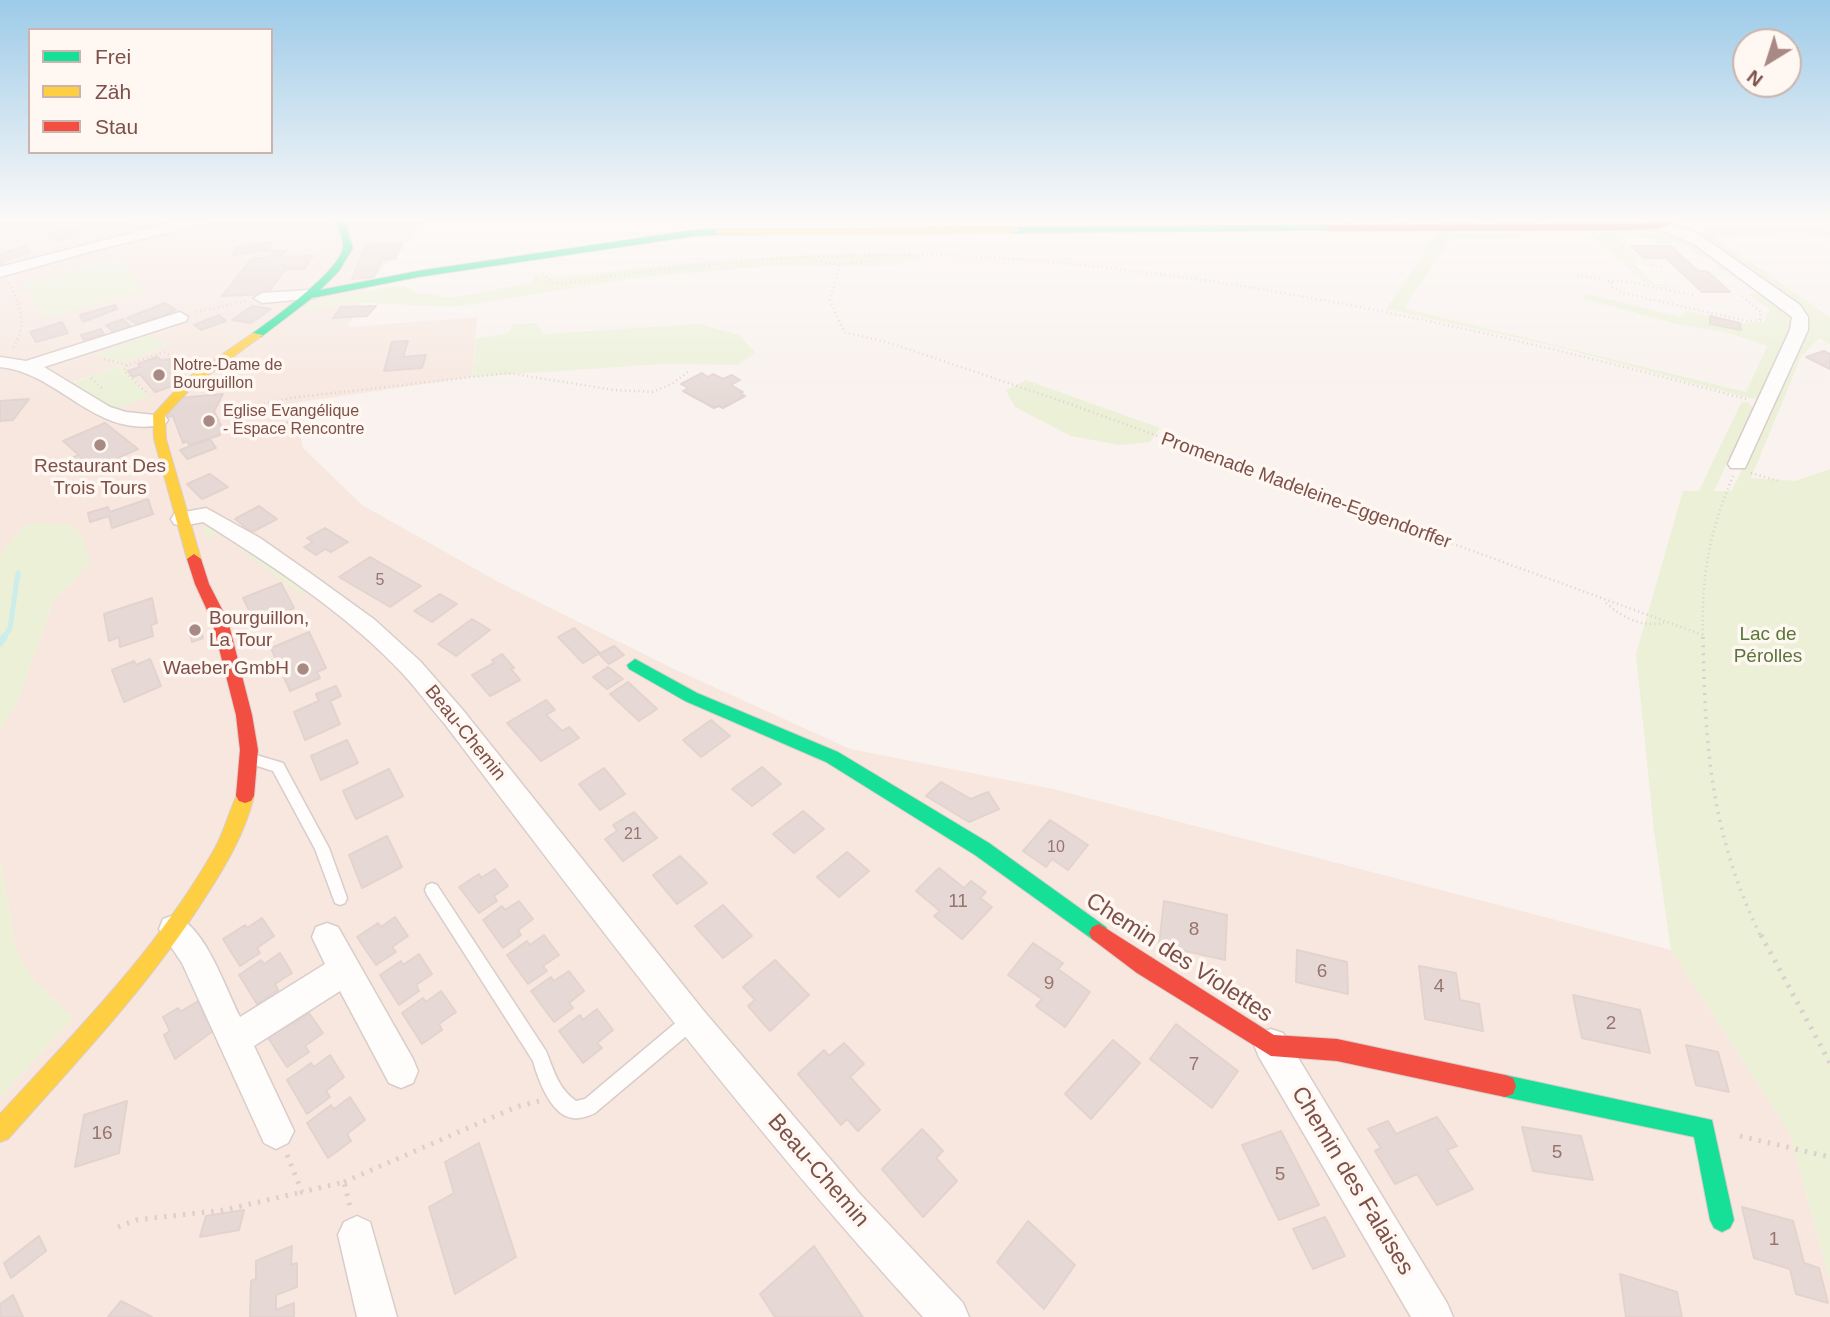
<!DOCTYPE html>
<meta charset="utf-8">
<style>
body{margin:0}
#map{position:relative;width:1830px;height:1317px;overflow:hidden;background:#f9f2ee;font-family:Arial,sans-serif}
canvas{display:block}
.legend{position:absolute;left:28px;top:28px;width:245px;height:126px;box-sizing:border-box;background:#fff7f1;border:2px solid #cbb4ae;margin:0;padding:9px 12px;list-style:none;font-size:21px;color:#7d5049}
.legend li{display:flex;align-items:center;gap:14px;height:35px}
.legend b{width:35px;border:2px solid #cbb4ae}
.north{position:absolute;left:1732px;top:28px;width:70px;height:70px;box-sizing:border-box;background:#fff7f1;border:2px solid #cbb4ae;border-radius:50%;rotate:218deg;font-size:19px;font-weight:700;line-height:28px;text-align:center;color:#7d5049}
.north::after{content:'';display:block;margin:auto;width:24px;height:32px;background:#a88983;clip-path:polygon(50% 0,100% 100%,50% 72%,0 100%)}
</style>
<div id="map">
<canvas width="1830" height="1317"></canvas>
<ul class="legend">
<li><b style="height:9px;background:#16e098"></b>Frei</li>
<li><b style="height:9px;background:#ffcf43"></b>Zäh</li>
<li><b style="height:9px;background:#f24e42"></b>Stau</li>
</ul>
<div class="north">N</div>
</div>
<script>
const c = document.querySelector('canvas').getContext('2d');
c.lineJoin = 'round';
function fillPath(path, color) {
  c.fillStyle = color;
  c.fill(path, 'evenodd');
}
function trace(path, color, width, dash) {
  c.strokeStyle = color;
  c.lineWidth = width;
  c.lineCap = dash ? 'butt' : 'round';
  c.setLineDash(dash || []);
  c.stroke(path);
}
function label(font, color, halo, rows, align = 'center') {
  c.font = font + ' Arial,sans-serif';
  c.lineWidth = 7;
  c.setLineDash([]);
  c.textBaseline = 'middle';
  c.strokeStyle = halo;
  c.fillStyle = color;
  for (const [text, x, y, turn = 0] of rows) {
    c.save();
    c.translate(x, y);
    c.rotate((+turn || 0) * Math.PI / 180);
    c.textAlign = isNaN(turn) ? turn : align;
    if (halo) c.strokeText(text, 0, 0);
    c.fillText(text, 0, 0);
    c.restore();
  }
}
const residential = new Path2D(`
 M0,221H429L374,277L348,327L477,317L472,377L293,403L303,448L362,505L502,584L672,668L850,749L1053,789L1671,950L1789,1132L1830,1281V1317H0V1098L73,1018L32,978L16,951L0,859V729L17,703L54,599L74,581L81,534L71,525L40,523L24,526L0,554ZM120,365L149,396L74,383V382Z`);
const green = new Path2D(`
 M1473,221L1471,232L1517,233L1524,237L1450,239L1404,308L1746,392L1767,346L1732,334L1677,324L1583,299L1586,294L1681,317L1687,311L1740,323L1765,322L1767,312L1771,311L1749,294L1759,293L1732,271H1722L1717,267L1720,264L1712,258L1701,259L1684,244L1659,243L1654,238H1641L1637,235H1622L1624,238H1616L1640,260L1631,261L1655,284H1666L1668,287L1650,284L1625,260H1620L1585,230L1658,229L1683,235H1700L1707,228L1732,230L1793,226L1830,231V237L1801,232L1714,237L1830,317V344L1819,338L1801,357L1751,478L1796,481L1830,469V1281L1789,1132L1671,950L1654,831L1636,654L1683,491H1699L1741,403L1748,402L1753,408L1714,491H1732L1794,355L1780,351L1758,397L1753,399L1554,346L1386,309L1445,222Z
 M838,254H913L920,258L891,265L769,266L644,277L453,307L348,302C335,308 322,306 311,312L302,310L308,304L390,286H405L421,295L426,293L448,298L531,283L535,275C570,280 603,272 637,268C704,261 771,256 838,254Z
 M120,257L143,291L44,319L23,283Z
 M536,323L544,334L699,324L739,335L756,353L738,365L663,364L472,377L476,339L508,333L514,324Z
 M150,335L167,346L122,363L95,355Z
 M120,365L149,396L116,410L73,383Z
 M1026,380L1160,428L1150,442L1119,445L1071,436L1015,407L1006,390Z
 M40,523L71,525L81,534L90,561L74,581L54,599L17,703L0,729V554L24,526Z
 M212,525L306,592L301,595L219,533L206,538L203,528Z
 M0,859L16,951L32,978L73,1018L0,1098Z`);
const streamFar1 = new Path2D(`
 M3,639L10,628L18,573`);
const stream = new Path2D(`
 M0,643L4,637`);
const building = new Path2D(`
 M133,221H164L165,222L138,229Z
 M71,227L79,232L58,241L49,234Z
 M272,242L270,250L233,255L236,247Z
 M402,243L395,259L382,260L374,277L352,279L366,245Z
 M26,246L31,252L2,261L5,265L0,266V254Z
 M1631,246H1671L1684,258H1644Z
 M273,251H285L280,257L313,256L304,269H286L267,294L222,296L252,258H268Z
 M1666,258H1684L1698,271H1707L1730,292H1702Z
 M165,303L176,310L138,325L127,318Z
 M115,305L117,309L83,322L80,315Z
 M252,306L271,309L251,323L232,320Z
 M376,306L367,316L333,318L341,307Z
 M219,315L226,321L201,330L194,325Z
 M1710,316L1740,323L1741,330L1710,324Z
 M123,319L132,328L115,334L106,325Z
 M62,322L68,333L36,342L30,332Z
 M101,329L104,334L84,340L81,335Z
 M408,341L403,357L426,355L422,368L384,371L392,342Z
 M1824,351L1830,354V369L1806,357Z
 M157,357L161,360L171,359L170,365L180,379L178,384L155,392L140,374L133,377L128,371L140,367L138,364Z
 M702,373L708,377L713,374L723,379L732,375L740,380L731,385L743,392L740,393L745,396L723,408L719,406L714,408L683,391L688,388L681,384Z
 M223,394L214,411L223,430L219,431L220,435L189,445L187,441L183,443L173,416L166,417L179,398Z
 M29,399L13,420L0,421V401Z
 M290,422L294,431L274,437L271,427Z
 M105,423L138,449L96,468L87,460L67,469L60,463L79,455L63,441Z
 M210,439L216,448L187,459L180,450Z
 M210,474L228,487L202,499L187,484Z
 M148,499L153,514L112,528L109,516L90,522L88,513L108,507L110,512Z
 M259,506L277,519L252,532L235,519Z
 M325,528L348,542L331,552L325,549L316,555L304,547L313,542L307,538Z
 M370,557L421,586L390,607L339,577Z
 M281,583L294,608L256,624L243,598Z
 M440,594L457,604L432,622L414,611Z
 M152,598L157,623L151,625L153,636L120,647L119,637L109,641L104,614Z
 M472,619L490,630L456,656L438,644Z
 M199,625L203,638L192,642L188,629Z
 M574,628L600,653L583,663L558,637Z
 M309,632L326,668L317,672L320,678L290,691L271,648Z
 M614,646L624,655L609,664L599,654Z
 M502,654L514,668L511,669L520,680L490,696L472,675L494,663L492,660Z
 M150,659L161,686L124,702L112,670L134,661L136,665Z
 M608,667L623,679L607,689L593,677Z
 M628,682L657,709L639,721L610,694Z
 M336,686L341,696L330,701L340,724L305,740L294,712L319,701L316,694Z
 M546,700L555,710L546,715L562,731L569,727L579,738L541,761L507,723Z
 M711,720L730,736L701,757L683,740Z
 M347,740L358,763L321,780L311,756Z
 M762,767L781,784L752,806L732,789Z
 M604,768L625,794L600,810L579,784Z
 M389,769L403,796L356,819L343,791Z
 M941,782L971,799L988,792L999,809L969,822L926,796Z
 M803,811L824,829L794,853L773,834Z
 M634,812L657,838L623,861L605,839L617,831L613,825Z
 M1050,820L1088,845L1068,870L1052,859L1046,867L1023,851Z
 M387,836L402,867L362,888L349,855Z
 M847,852L869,871L839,897L817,877Z
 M680,856L707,883L677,904L653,875Z
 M939,868L964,888L971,881L986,892L980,898L992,907L962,939L934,916L940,911L916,891Z
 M495,869L508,886L494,896L497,901L479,913L459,887L479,874L481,878Z
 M519,901L533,919L518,930L521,935L503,948L483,920L502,906L505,910Z
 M1164,901L1227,915L1225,960L1159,945Z
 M723,905L752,936L723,958L695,926Z
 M395,917L408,936L392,947L396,952L376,965L357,937L378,923L381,927Z
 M262,918L274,936L257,948L260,953L240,966L223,939L245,925L247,928Z
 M544,935L559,955L543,966L547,971L528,984L507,955L527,941L530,945Z
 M1033,943L1063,963L1058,969L1090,992L1065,1027L1036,1006L1042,999L1008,975Z
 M1297,950L1347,962L1348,994L1296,982Z
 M280,953L292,973L275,984L278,990L257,1004L239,975L261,960L264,964Z
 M419,954L432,974L416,985L419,991L399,1005L380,975L401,961L403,965Z
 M775,960L809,995L770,1031L748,1006L755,1000L743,987Z
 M1419,966L1456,973L1460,1000L1479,1004L1483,1031L1425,1019Z
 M569,971L584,991L569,1003L573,1008L554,1022L531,991L551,977L554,981Z
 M441,991L456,1012L439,1024L442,1030L422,1044L402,1013L423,998L426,1002Z
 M1573,995L1640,1010L1650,1053L1582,1038Z
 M198,1001L213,1031L175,1059L164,1035L170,1031L163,1017L178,1008L180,1012Z
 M597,1009L613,1030L597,1043L602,1048L583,1063L559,1031L580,1015L583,1020Z
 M309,1013L323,1033L305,1046L309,1052L287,1067L267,1036L290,1020L293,1024Z
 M1176,1024L1238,1071L1212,1108L1150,1059Z
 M1113,1040L1140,1063L1091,1119L1065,1094Z
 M844,1043L864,1064L850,1077L880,1110L858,1131L847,1119L841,1125L798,1074L824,1050L829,1056Z
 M1686,1045L1718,1052L1729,1092L1696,1085Z
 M330,1055L344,1077L326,1091L330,1097L307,1114L287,1080L311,1063L314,1067Z
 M350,1097L365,1120L347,1134L351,1141L328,1158L307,1123L331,1105L334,1109Z
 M127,1101L119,1153L75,1167L84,1115Z
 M1437,1117L1457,1146L1447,1150L1473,1189L1437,1205L1417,1174L1395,1184L1375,1151L1381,1148L1368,1129L1388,1121L1396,1134Z
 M1522,1127L1581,1136L1593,1180L1533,1171Z
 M922,1129L943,1151L936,1158L957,1181L923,1217L882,1169Z
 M1281,1131L1319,1205L1279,1220L1242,1145Z
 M479,1143L516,1257L455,1294L429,1207L454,1193L445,1162Z
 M1742,1207L1793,1221L1804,1263L1819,1268L1828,1303L1796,1294L1790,1269L1754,1258Z
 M244,1210L239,1230L200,1237L206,1216Z
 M1325,1217L1345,1256L1313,1269L1293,1229Z
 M1028,1221L1075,1265L1044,1309L997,1262Z
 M39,1236L46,1251L11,1278L4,1263Z
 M292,1246L291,1265L297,1263V1287L276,1295V1310L294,1303V1317H250L251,1281L256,1279V1261Z
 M814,1246L863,1317H775L760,1294Z
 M1620,1274L1677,1292L1682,1317H1626Z
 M13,1295L23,1317H0V1304Z
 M121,1301L152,1317H108Z`);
const pathFar2 = new Path2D(`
 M1624,243L1648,264L1662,268
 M801,257C868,255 935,253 1002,258C1255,276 1502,333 1746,399
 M1624,262L1649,285
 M840,265L830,300L844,332L890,343L1070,404L1703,635
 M543,273L552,282L561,284L641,272L763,260L801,257L840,265L886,258
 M1577,275L1611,281
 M9,283C21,306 28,327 12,349
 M1693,295L1625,281H1611V287L1623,293L1747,321L1760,320L1761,312L1742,296
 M196,312L246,301
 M104,359L127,365L164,352L181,362
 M127,365L124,371L148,394
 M91,378L104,390
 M242,409L290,398L508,373L614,390L652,392L672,384L690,370
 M1751,473L1779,481
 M1606,603C1623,618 1641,627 1664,623
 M1703,639C1701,577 1709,533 1733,476`);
const pathFar1 = new Path2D(`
 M1703,637C1705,749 1711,834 1761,937`);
const path = new Path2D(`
 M1761,935L1830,1063
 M1740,1136L1830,1157
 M287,1155L302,1192L344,1182L350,1207
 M344,1182L516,1107L539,1101
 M118,1227L136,1220L224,1210L302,1192`);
const lane = new Path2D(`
 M253,754L283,763L329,848L347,898L345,903L340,905L335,903L315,849L273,771L248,763L246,759L248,755Z
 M432,883L437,885L546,1051C554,1071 558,1088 576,1101L585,1099L685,1015L691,1013L697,1015L699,1021L697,1027L595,1113C589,1116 580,1119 573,1118C551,1116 538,1079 533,1061L427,895L425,890L427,885Z`);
const street = new Path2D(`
 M179,221H206L204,224L100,249L0,277V267Z
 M1658,221L1692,231L1704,238L1800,305L1808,317V330L1745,468H1731L1728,464L1790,330L1792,317L1694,244L1656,228L1654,225Z
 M309,290L315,292L317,295L315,298L262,303L254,298L262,293Z
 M180,312L188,317L186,321L44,367L110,407L126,412L165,416L168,420L165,424C96,441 61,373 0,367V357L26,361Z
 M206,508L260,538L310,573L375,620L420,661L462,709L703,1010L860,1194L963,1303L969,1317H923C751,1129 598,926 444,723C430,707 417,689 403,674C346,613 273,566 203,522L182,526L174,524L171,519L174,514Z
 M174,915C206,927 225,988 240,1017L325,964L312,937L316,927L327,923L338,927L413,1059L418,1071L413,1083L401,1088L389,1083L340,991L254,1046L294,1131L288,1143L276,1149L264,1143L182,963L159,929L163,919Z
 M1271,1029L1283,1033L1447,1303L1453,1317H1411L1259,1057L1254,1045L1259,1033Z
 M357,1216L370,1222L397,1317H357L338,1235L344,1222Z`);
const fast = new Path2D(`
 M335,221H345L353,248L339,271L320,290L418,271L694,230L720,229L725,232L720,235L694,236L418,277L312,298L261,337H253V333C273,319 341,270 343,247C344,239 338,229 335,221Z
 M1330,225L1333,226V230L1014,233L1009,230L1014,227Z
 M635,659L697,693L838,752L989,843L1106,927L1109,933L1106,939L1099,942L1092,939L975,855L826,762L685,701L629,669L627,665Z
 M1505,1075L1712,1120L1734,1220L1730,1228L1722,1232L1714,1228L1710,1220L1694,1137L1505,1097L1497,1094L1494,1086L1497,1078Z`);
const slow = new Path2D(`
 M1014,227L1019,230L1017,232L720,235L715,232L720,229Z
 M253,333L263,335L193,386L165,416L166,439L201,559L194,564L187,559L154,439L153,415L185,380Z
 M245,789L251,791L254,796C245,833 226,865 206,896C150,985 77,1061 8,1139L0,1142V1114C76,1031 158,949 214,850C225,831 229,810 239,791Z`);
const jam = new Path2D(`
 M1679,221L1661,228L1628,230L1330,231L1325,228L1330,225L1628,224Z
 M194,554L201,559L209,584L228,621L252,715L258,750L254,796L251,801L245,803L239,801L236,796L240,750L236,715L212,621L195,584L187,559Z
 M1099,924L1274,1035L1337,1039L1505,1075L1513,1078L1516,1086L1513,1094L1505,1097L1337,1061L1271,1056L1137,973L1092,939L1089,933L1092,927Z`);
const markers = [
 [159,375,7,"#a88983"],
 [209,421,7,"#a88983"],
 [100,445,7,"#a88983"],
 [195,630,7,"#a88983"],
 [303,669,7,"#a88983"]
];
const farPoinames = [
 ["Notre-Dame de",173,366],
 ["Bourguillon",173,384],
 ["Eglise Evangélique",223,412],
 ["- Espace Rencontre",223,430]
];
const numberNames = [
 ["5",380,581],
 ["21",633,835],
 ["10",1056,848]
];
const poiNames = [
 ["Restaurant Des",100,467],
 ["Trois Tours",100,489],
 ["Bourguillon,",209,619,"left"],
 ["La Tour",209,641,"left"],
 ["Waeber GmbH",289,669,"right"]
];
const streetNames = [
 ["Promenade Madeleine-Eggendorffer",1306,491,20],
 ["Beau-Chemin",465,733,51]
];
const parkNames = [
 ["Lac de",1768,635],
 ["Pérolles",1768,657]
];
const nearNumbernames = [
 ["11",958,902],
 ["8",1194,930],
 ["6",1322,972],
 ["9",1049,984],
 ["4",1439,987],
 ["2",1611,1024],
 ["7",1194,1065],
 ["16",102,1134],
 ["5",1557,1153],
 ["5",1280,1175],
 ["1",1774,1240]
];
const nearStreetnames = [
 ["Chemin des Violettes",1179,958,33],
 ["Beau-Chemin",818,1171,49],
 ["Chemin des Falaises",1352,1181,59]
];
fillPath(residential, '#f7e7df');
fillPath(green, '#ebf0d7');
trace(streamFar1, '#cdedea', 5);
trace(stream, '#cdedea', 7);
fillPath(building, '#e6d9d5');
trace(building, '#e3d3cf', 2);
trace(lane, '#d9cdca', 3);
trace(street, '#d9cdca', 3);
trace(fast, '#dbcecb', 2);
trace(slow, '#dbcecb', 2);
trace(jam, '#dbcecb', 2);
trace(pathFar2, '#dcd0ce', 2.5, [1, 3.5]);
trace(pathFar1, '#dcd0ce', 3.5, [2, 6]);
trace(path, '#dcd0ce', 5, [2.5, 7]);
fillPath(lane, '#fefdfc');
fillPath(street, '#fefdfc');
fillPath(fast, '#16e098');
fillPath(slow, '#ffcf43');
fillPath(jam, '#f24e42');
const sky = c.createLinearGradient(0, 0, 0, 406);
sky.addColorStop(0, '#9dcbe9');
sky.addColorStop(0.54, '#fcf9f7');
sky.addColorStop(1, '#fcf9f700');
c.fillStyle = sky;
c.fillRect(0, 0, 1830, 406);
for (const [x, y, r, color] of markers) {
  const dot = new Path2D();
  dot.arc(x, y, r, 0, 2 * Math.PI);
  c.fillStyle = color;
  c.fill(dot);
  trace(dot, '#fff7f1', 2.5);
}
label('16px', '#7d5049', '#fff7f1', farPoinames, 'left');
label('16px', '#99746e', null, numberNames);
label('19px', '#7d5049', '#fff7f1', poiNames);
label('19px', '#7d5049', '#fff7f1', streetNames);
label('19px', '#59773a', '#fff7f1', parkNames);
label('19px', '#99746e', null, nearNumbernames);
label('23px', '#7d5049', '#fff7f1', nearStreetnames);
</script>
